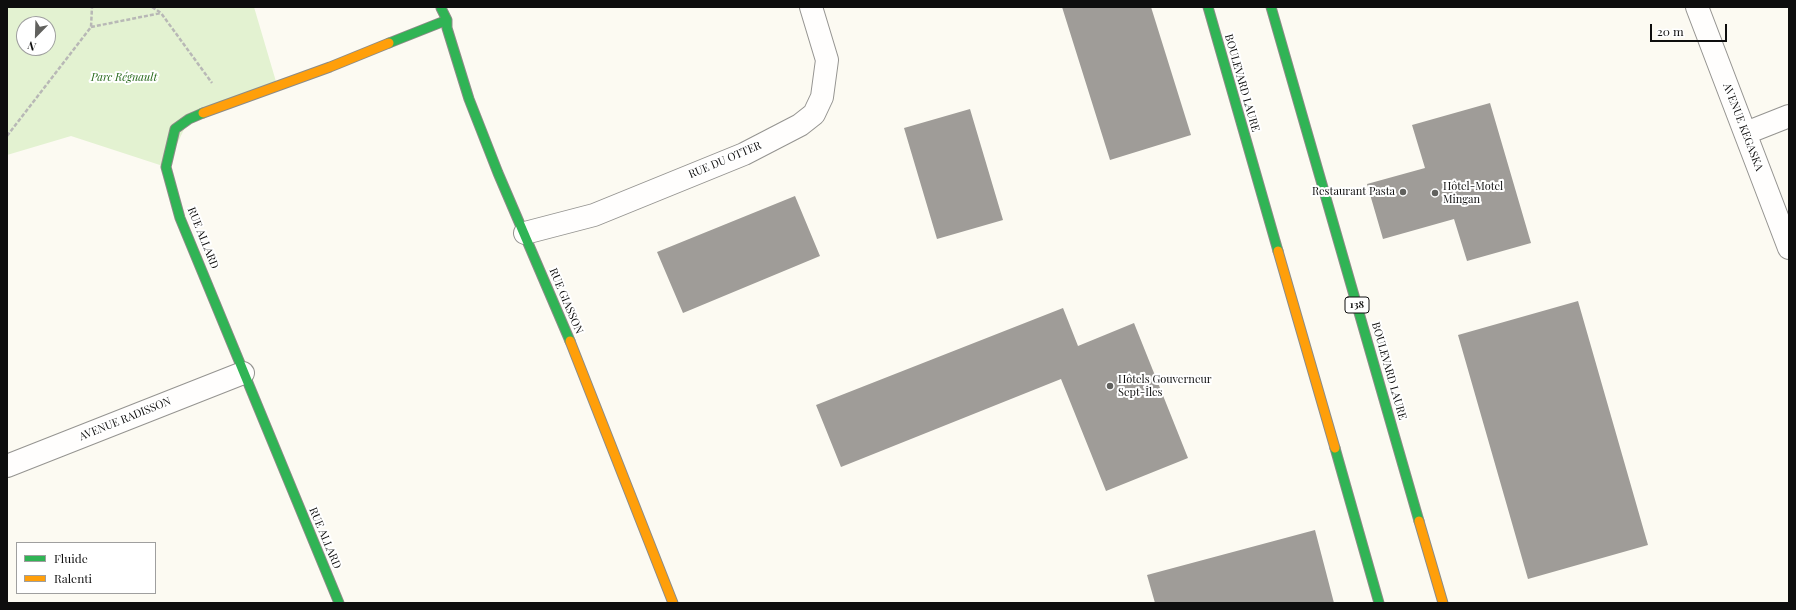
<!DOCTYPE html>
<meta charset="utf-8">
<style>
body{margin:0}
#map{position:relative;width:1796px;height:610px;overflow:hidden;background:#fcfaf2;font-family:"Playfair Display",serif}
canvas{display:block}
.frame{position:absolute;inset:0;border:8px solid #0e0e0e;pointer-events:none}
.legend{position:absolute;left:16px;top:542px;width:140px;height:52px;box-sizing:border-box;background:#fff;border:1px solid #9f9f9f;margin:0;padding:5px 7px;list-style:none;font-size:12px;color:#0e0e0e}
.legend li{display:flex;align-items:center;gap:8px;height:20px}
.legend b{width:20px;border:1px solid #9f9f9f}
.north{position:absolute;left:16px;top:16px;width:40px;height:40px;box-sizing:border-box;background:#fff;border:1px solid #9f9f9f;border-radius:50%;rotate:203deg;font-size:11px;font-weight:700;line-height:16px;text-align:center;color:#0e0e0e}
.north::after{content:'';display:block;margin:auto;width:14px;height:18px;background:#61615e;clip-path:polygon(50% 0,100% 100%,50% 72%,0 100%)}
.scale{position:absolute;left:1650px;top:24px;width:77px;height:18px;box-sizing:border-box;border:2px solid #0e0e0e;border-top:0;padding-left:5px;font-size:12px;line-height:14px;white-space:nowrap;color:#0e0e0e;-webkit-text-stroke:3px #fff;paint-order:stroke}
</style>
<div id="map">
<canvas width="1796" height="610"></canvas>
<div class="frame"></div>
<ul class="legend">
<li><b style="height:5px;background:#30b455"></b>Fluide</li>
<li><b style="height:5px;background:#ff9f0a"></b>Ralenti</li>
</ul>
<div class="north">N</div>
<div class="scale">20 m</div>
</div>
<script>
const c = document.querySelector('canvas').getContext('2d');
c.lineJoin = 'round';
function fillPath(path, color) {
  c.fillStyle = color;
  c.fill(path, 'evenodd');
}
function trace(path, color, width, dash) {
  c.strokeStyle = color;
  c.lineWidth = width;
  c.lineCap = dash ? 'butt' : 'round';
  c.setLineDash(dash || []);
  c.stroke(path);
}
function label(font, color, halo, rows, align = 'center') {
  c.font = font + ' "Playfair Display",serif';
  c.lineWidth = 4;
  c.setLineDash([]);
  c.textBaseline = 'middle';
  c.strokeStyle = halo;
  c.fillStyle = color;
  for (const [text, x, y, turn = 0] of rows) {
    c.save();
    c.translate(x, y);
    c.rotate((+turn || 0) * Math.PI / 180);
    c.textAlign = isNaN(turn) ? turn : align;
    if (halo) c.strokeText(text, 0, 0);
    c.fillText(text, 0, 0);
    c.restore();
  }
}
const green = new Path2D(`
 M7,7H254L277,85L189,119L166,167L71,136L7,155ZM24,24H48V48H24Z`);
const building = new Path2D(`
 M1062,7H1151L1191,135L1110,160Z
 M1490,103L1531,243L1467,261L1454,219L1383,239L1367,184L1425,168L1412,125Z
 M970,109L1003,220L937,239L904,128Z
 M795,196L820,256L683,313L657,252Z
 M1578,301L1648,545L1528,579L1458,335Z
 M1063,308L1078,346L1134,323L1188,458L1106,491L1061,379L841,467L816,405Z
 M1315,530L1334,603H1155L1147,575Z`);
const path = new Path2D(`
 M152,7L161,13L212,83
 M91,27L161,13
 M7,136L91,27L92,7`);
const street = new Path2D(`
 M1697,7L1789,248
 M1746,133L1789,116
 M525,233L594,215L744,154L800,125L814,114L822,97L827,60L811,7
 M7,466L243,373`);
const fast = new Path2D(`
 M1208,7L1278,251
 M1271,7L1419,521
 M441,8L447,20V28L469,99L498,173L570,341
 M389,43L447,20
 M203,113L189,119L175,129L166,167L180,218L339,603
 M1335,448L1379,603`);
const slow = new Path2D(`
 M203,113L330,67L389,43
 M1278,251L1335,448
 M570,341L673,603
 M1419,521L1443,603`);
const markers = [
 [1403,192,4,"#61615e"],
 [1435,193,4,"#61615e"],
 [1110,386,4,"#61615e"]
];
const shields = [
 [1357,305,24]
];
const shieldNames = [
 ["138",1357,305]
];
const parkNames = [
 ["Parc Régnault",124,78]
];
const streetNames = [
 ["BOULEVARD LAURE",1242,83,74],
 ["AVENUE KEGASKA",1743,127,69],
 ["RUE DU OTTER",725,160,-23],
 ["RUE ALLARD",203,238,68],
 ["RUE GIASSON",566,301,67],
 ["BOULEVARD LAURE",1389,371,74],
 ["AVENUE RADISSON",125,419,-22],
 ["RUE ALLARD",325,538,67]
];
const poiNames = [
 ["Hôtel-Motel",1443,187],
 ["Mingan",1443,200],
 ["Restaurant Pasta",1395,192,"right"],
 ["Hôtels Gouverneur",1118,380],
 ["Sept-Îles",1118,393]
];
fillPath(green, '#e3f2d1');
fillPath(building, '#9f9c98');
trace(street, '#959491', 24);
trace(fast, '#8c8b87', 11);
trace(slow, '#8c8b87', 11);
trace(path, '#b8b8b6', 2.5, [4, 2]);
trace(street, '#fffefd', 22);
trace(fast, '#30b455', 9);
trace(slow, '#ff9f0a', 9);
for (const [x, y, r, color] of markers) {
  const dot = new Path2D();
  dot.arc(x, y, r, 0, 2 * Math.PI);
  c.fillStyle = color;
  c.fill(dot);
  trace(dot, '#fff', 1.5);
}
for (const [x, y, w] of shields) {
  const box = new Path2D();
  box.roundRect(x - w / 2, y - 8, w, 16, 3);
  c.fillStyle = '#fff';
  c.fill(box);
  trace(box, '#0e0e0e', 1);
}
label('bold 10px', '#0e0e0e', null, shieldNames);
label('italic 11px', '#27691b', '#fff', parkNames);
label('11px', '#0e0e0e', '#fff', streetNames);
label('11px', '#0e0e0e', '#fff', poiNames, 'left');
</script>
